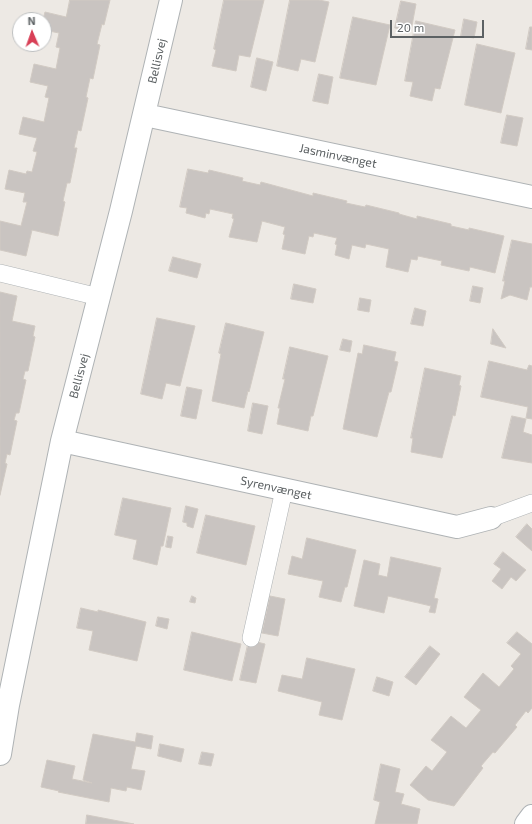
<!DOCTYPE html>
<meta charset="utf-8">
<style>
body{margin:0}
#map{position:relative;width:532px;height:824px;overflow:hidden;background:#ede9e4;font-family:"Exo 2",sans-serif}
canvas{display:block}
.north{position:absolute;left:12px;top:12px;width:40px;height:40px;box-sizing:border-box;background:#fff;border:1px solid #bec0c1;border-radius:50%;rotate:358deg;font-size:11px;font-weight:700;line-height:16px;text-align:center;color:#5c6163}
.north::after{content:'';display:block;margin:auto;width:14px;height:18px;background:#d83f56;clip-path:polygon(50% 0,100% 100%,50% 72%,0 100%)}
.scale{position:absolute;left:390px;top:20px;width:94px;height:18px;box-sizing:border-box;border:2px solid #5c6163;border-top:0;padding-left:5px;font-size:12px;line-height:14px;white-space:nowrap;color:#5c6163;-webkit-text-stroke:3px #fff;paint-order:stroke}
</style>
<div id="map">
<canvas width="532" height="824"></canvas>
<div class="north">N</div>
<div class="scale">20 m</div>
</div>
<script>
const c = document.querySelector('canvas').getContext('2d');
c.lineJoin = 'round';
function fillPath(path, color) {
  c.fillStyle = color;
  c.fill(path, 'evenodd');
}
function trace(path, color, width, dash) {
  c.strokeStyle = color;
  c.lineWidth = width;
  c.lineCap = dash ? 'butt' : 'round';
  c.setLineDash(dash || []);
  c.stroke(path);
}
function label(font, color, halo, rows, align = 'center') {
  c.font = font + ' "Exo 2",sans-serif';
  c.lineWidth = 3.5;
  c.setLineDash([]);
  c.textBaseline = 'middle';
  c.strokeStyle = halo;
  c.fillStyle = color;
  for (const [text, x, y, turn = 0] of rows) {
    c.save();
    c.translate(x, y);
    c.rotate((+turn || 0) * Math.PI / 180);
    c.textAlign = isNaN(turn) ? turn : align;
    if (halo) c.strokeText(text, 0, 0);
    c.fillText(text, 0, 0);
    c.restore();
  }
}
const building = new Path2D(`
 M70,0H110L104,25L102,24L97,44L100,45L93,79L90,78L86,97L88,98L81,131L78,130L74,148H77L70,183H67L63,201L65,202L58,236L32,230L26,256L0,250V221L21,226L27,202H23L25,193L5,189L9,170L26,174L27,171L32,172L37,152L33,151L37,138L19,134L23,117L44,122L49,98L45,97L48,86L30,82L34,64L56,69L60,48L56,47L59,33L44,30V20H43L45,12L66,17Z
 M224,0H264L250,57L239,55L236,71L212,66L216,50L214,49Z
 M290,0H319L329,2L315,62L301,59L298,71L277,66Z
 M401,1L416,4L411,31L395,28Z
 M353,17L390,25L376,85L340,78Z
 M464,19L477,22L474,38L461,36Z
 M416,21L455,30L440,89L435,88L432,101L410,96L413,82L405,81Z
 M530,27H532V50L526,49Z
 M477,44L515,53L501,113L465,105Z
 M257,58L273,62L266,91L251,87Z
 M319,74L333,77L328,104L313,101Z
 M507,115L523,118L517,146L501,143Z
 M188,169L208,173L209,170L243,178L242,181L260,185L261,182L313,196V193L347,201L346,203L365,207L366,205L399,213V214L417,219V216L451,224V226L469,230V228L504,236L495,273L470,267L469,271L441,265L442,261L418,256L417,260L411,259L408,272L386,267L389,249L366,244L365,248L352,245L349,259L335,255L337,245L335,244L337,238L314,233L313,237L309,236L305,254L282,249L285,235L283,234L285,227L262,221L257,242L229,237L234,219L232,218L233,214L210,209L209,214L206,213L205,218L186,213L187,208L180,207Z
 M512,240L532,244V287H530L527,300L510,295L501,299L505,281H503Z
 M173,257L201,264L197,278L169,271Z
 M294,284L316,289L313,303L291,299Z
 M473,286L483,288L480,303L470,301Z
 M0,292L17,296L12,321L35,326L33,336L35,337L28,371H25L23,379L26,380L19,413H16L14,420L17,421L10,455L7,454L5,463L7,464L0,495Z
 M360,298L371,300L369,312L358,310Z
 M415,308L426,311L423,326L411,324Z
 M157,318L195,326L180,386L166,383L162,399L141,394Z
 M226,323L264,332L249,392L248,391L244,408L212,401L221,354L219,353Z
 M493,329L506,348L491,344Z
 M343,339L352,341L350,352L340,350Z
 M364,345L396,352L394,361L398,362L391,392H389L377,437L343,429L358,353L362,354Z
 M290,347L328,356L313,416H311L308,431L277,424L280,408H278L285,379H283Z
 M489,361L527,370L529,365L532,366V419L526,418L528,407L481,397Z
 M425,368L461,376L459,385L461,386L455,416L453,415L442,458L411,452L413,438H411Z
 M187,387L202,390L196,419L181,416Z
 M253,403L268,406L262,434L248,431Z
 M512,416L526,419L523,432L532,435V463L502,458Z
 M123,498L171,508L163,546H161L157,565L133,559L137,540L115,535Z
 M186,506L198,509L193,528L187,526V523L183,522Z
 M206,515L255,526L246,565L197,553Z
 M527,524L532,529V551L516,537Z
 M168,536L173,537L171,548L166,547Z
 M307,538L356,550L347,587H345L341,602L319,597L323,581L288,574L292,556L302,559Z
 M503,552L526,570L516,581L511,577L502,589L492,581L501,569L494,564Z
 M391,557L441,568L434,598L438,599L435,613L429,612L431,606L388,596L384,613L354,606L364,560L380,564L378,575L387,577Z
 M192,596L196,598L195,603L190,602Z
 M270,596L285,599L278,636L262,633Z
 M81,608L98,612V610L146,622L137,661L89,650L93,631L77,628Z
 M158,617L169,619L167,629L156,626Z
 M192,632L241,644L232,681L184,670Z
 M517,632L532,644V708L528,713L526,711L515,725L517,727L495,753L493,752L481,766L483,768L454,806L428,800L410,785L426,766L432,771L447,752L431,740L451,716L466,728L481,710L464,697L483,673L499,687L514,669L511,666L521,654L507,643Z
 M249,640L265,644L256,683L240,680Z
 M430,646L440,654L416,685L405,677Z
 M307,658L355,669L342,720L319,715L322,702L278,691L282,675L302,679Z
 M377,677L393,682L389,696L373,691Z
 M137,733L153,736L151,749L136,746L131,769L145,771L141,790L127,787L126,791L111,788L109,802L58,792L59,791L41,787L47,760L75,766L72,779L92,783L83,780L93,734L135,742Z
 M160,744L184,749L181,762L158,756Z
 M202,752L214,754L211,766L199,764Z
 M381,764L400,769L395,792L404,794L401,804L420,809L417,824H375L380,802L374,800Z
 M87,815L134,824H86Z`);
const lane = new Path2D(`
 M0,273L99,297
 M491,518L532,503
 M251,638L284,490`);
const street = new Path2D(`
 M145,115L532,197
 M62,441L457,527L491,518
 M0,754L8,705L62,441L121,211L171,0`);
const secondary = new Path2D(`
 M526,824L532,816`);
const streetNames = [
 ["Bellisvej",157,61,-77],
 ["Jasminvænget",338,156,12],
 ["Bellisvej",79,376,-75],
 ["Syrenvænget",276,488,12]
];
fillPath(building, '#c9c4c1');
trace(building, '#d1cac3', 1);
trace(lane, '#afb3b5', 18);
trace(street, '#afb3b5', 24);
trace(secondary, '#afb3b6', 24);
trace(lane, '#fff', 17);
trace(street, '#fff', 22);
trace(secondary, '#fff', 22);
label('12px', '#5c6163', '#fff', streetNames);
</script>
